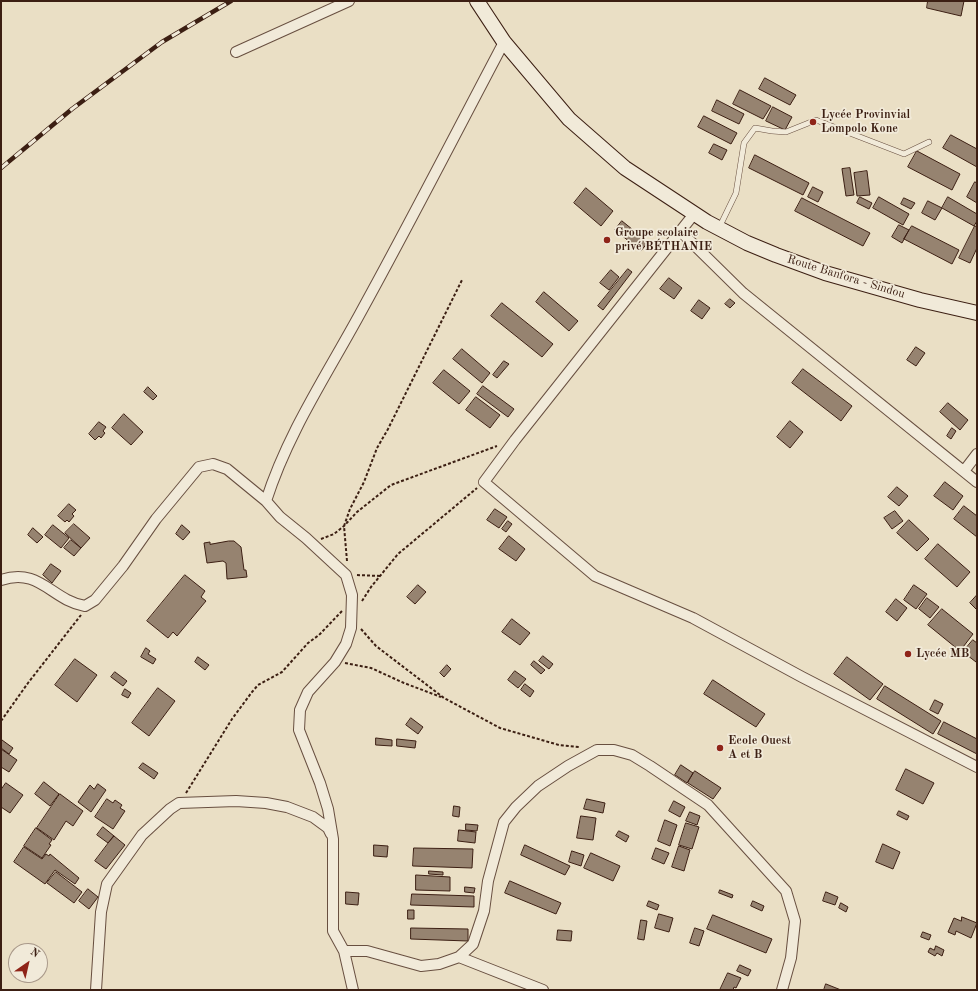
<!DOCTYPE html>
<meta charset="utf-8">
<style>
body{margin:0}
#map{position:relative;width:978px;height:991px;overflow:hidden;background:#eadfc5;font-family:"Old Standard TT",serif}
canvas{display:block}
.frame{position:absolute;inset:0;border:2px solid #3c1f13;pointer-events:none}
.north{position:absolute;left:8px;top:943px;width:40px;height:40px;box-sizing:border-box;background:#f1ead9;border:1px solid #a9998a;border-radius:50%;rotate:34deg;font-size:11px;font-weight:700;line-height:16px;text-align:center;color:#3c1f13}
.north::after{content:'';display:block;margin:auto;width:14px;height:18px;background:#8f2418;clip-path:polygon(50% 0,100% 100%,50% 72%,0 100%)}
</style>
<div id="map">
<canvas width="978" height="991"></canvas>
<div class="frame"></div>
<div class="north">N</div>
</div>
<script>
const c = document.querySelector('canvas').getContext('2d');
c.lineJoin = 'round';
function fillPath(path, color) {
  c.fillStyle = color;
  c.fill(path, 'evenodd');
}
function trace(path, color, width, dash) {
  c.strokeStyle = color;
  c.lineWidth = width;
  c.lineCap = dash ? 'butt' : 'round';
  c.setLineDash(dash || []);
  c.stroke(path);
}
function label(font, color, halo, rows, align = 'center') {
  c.font = font + ' "Old Standard TT",serif';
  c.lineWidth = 3.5;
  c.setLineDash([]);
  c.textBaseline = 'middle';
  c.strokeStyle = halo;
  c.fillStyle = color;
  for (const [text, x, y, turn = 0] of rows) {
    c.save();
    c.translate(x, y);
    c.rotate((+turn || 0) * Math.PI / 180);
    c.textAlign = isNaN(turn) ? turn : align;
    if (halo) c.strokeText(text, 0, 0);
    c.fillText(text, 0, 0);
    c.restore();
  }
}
const building = new Path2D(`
 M928,1H964L961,16L927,8Z
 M765,78L796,95L790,105L759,89Z
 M740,90L771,106L763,119L733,104Z
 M717,100L744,114L739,124L712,111Z
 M773,107L792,117L785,130L766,121Z
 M704,116L737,133L731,144L698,127Z
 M951,135L977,149V167L943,148Z
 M714,144L727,150L722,160L709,153Z
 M917,151L960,174L952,190L908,167Z
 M755,155L809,183L803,195L749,168Z
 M850,168L854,195L846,196L842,169Z
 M867,171L870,195L857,196L854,173Z
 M975,182L977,183V203L967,197Z
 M813,187L823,192L818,202L808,197Z
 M586,188L613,211L601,226L574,203Z
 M860,197L872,203L869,209L857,203Z
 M879,197L909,214L903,225L873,208Z
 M948,197L977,214V221L974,226L942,208Z
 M802,198L870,233L863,246L795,211Z
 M904,198L915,203L911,209L901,204Z
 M928,201L942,208L935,220L922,213Z
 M622,221L648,242L641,251L615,230Z
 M899,225L909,230L902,243L892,237Z
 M912,226L959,250L952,264L904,239Z
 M975,226L977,227V248L970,263L959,258Z
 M628,269L632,272L603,310L598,306Z
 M611,270L619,277L609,290L600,283Z
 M669,278L682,288L674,299L660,289Z
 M544,292L578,321L569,331L536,302Z
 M730,299L735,303L730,308L725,304Z
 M699,300L710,308L702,319L691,311Z
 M502,303L553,344L542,357L491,316Z
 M916,347L925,353L916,366L907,360Z
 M462,349L490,373L482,383L453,359Z
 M504,361L509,364L497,378L493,375Z
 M803,369L852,406L841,421L792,383Z
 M444,370L470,391L459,404L433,383Z
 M483,386L514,409L508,417L477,394Z
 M148,387L157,396L153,400L144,392Z
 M476,397L500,415L490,428L466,410Z
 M948,403L968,420L960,430L940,412Z
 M124,414L143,432L131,445L112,428Z
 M790,421L803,432L790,448L777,437Z
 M99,422L106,427L103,431L105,433L101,438L99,436L95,440L89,434Z
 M952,428L956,431L951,439L947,436Z
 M945,482L963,496L953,510L934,496Z
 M897,487L908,496L899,506L888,497Z
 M69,504L76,510L72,514L74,516L69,522L67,520L65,522L58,516Z
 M964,506L977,516V537L954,519Z
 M495,509L507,517L499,528L487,520Z
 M895,511L903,521L892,529L884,518Z
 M909,520L929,539L917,551L897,533Z
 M508,521L512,524L506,532L502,529Z
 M74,524L90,538L81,548L65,533Z
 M53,525L69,538L61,548L45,535Z
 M182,525L190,532L183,540L176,534Z
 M33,528L43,537L37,543L28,535Z
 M509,536L525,549L516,561L499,549Z
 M71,540L81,548L74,556L64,548Z
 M229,541H234L241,547L244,570H246L247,577L227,579L226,563L223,561L207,563L204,543L210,542V544Z
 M938,544L970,572L957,587L925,559Z
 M51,564L61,571L52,583L43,575Z
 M185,575L205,591L201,597L206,601L177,636L173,632L168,638L147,621Z
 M418,585L426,592L415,604L407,597Z
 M914,585L927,594L916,609L904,600Z
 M977,595V610L970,603Z
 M927,598L939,607L930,618L919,609Z
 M896,599L907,608L897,621L886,612Z
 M942,609L973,634L960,651L928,625Z
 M512,619L530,633L520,645L502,632Z
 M973,640L977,643V660L976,662L963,652Z
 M146,648L150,651L148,654L156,659L153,664L141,657Z
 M543,656L553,664L549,669L539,661Z
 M198,657L209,665L205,670L195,662Z
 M847,657L883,684L870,700L834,674Z
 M75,659L97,675L77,702L55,685Z
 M534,661L545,670L541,674L531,665Z
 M447,665L451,669L444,677L440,673Z
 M515,671L526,679L518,688L508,680Z
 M115,672L127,681L123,686L111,677Z
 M713,680L765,714L756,727L704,694Z
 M525,684L534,691L530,697L521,690Z
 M885,686L941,721L933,734L877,699Z
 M158,688L175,701L149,736L132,723Z
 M125,689L131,693L128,698L122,695Z
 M935,700L943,704L938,714L930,710Z
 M411,718L423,727L418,734L406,725Z
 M944,722L977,739V754L938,734Z
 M376,738L392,740V746L376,745Z
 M397,739L416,741L415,748L397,746Z
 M2,740L13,748L9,754L1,748Z
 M1,749L17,760L9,772L1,767Z
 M143,763L158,773L154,779L139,768Z
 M681,765L693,773L687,783L675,775Z
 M906,769L934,783L923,804L896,790Z
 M695,771L721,788L713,799L688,783Z
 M44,782L59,794L50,806L35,794Z
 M6,783L23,795L10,813L1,807V790Z
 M98,784L106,790L91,812L78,802L90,785L94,789Z
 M60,794L83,811L73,826L66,821L54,840L37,828Z
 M107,799L113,803L115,800L122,805L120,808L125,811L113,829L95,817Z
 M587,799L605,803L603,813L584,809Z
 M674,801L685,807L680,817L669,811Z
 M454,806L460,807L459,817L453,816Z
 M899,811L909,816L907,820L897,815Z
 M690,812L700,816L697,825L686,821Z
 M581,816L596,818L593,840L577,838Z
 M665,820L677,825L670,846L658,841Z
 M686,823L699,827L692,849L679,845Z
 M466,824L478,825L477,831L466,830Z
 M103,827L114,836L108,843L97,835Z
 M36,828L52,840L49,844L51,845L42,858L24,846Z
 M459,830L476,832L475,843L458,841Z
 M619,831L629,836L626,842L616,836Z
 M114,836L125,845L106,869L95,861Z
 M883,844L900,852L893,869L876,862Z
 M374,845L388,846L387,857L374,856Z
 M525,845L570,866L565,875L521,855Z
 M679,846L690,850L684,871L672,867Z
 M24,847L42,859L46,854L49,856L50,854L79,878L75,884L55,870L45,884L14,862Z
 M414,848L473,849L472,868L413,866Z
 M656,848L669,853L664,864L652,859Z
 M572,851L584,855L581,866L569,862Z
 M591,853L620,866L613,881L584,868Z
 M429,871L443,872V875L429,874Z
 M56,872L82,892L74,903L47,883Z
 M416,875L450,877V891L416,890Z
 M510,881L561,903L556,914L505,893Z
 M465,887L475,888L474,893L465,892Z
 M88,889L98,897L89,909L79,901Z
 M720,890L733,895L732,898L719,893Z
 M346,892L359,893L358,905L346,904Z
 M826,892L838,897L835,905L823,901Z
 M412,894L474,896V907L411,905Z
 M649,901L659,905L657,910L647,906Z
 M753,901L764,906L762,911L751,906Z
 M841,903L848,907L846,912L839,908Z
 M408,910H414V919H408Z
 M659,914L673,918L669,932L655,928Z
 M713,915L772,939L766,953L707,929Z
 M962,917L977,923L971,938L956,931L955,935L948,932L954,918L961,921Z
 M641,920L647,921L644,940L638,939Z
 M411,928L468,929V941L411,939Z
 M695,928L704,931L699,946L690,943Z
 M558,930L572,931L571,941L557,940Z
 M923,932L931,935L929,940L921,937Z
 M936,946L944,950L942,956L937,953L935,956L928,952L930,948L934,950Z
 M740,965L751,970L748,976L737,971Z
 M728,973L741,978L736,988L734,987L733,990H720Z
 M826,984L841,990H824Z`);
const path = new Path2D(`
 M321,539L334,534L344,526L357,512L391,485L497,446
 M347,561L344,526L350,509L364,482L377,448L388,429L462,280
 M357,575L380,576
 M362,601L371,587L398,554L477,488
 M361,629L376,646L444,698L500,728L559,745L579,747
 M345,663L371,668L404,683L441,697
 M1,721L28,683L81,615
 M186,793L232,719L252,692L258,685L282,672L308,643L319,635L342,611`);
const lane = new Path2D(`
 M719,228L736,193L744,143L755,128L772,131L786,132L816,120L904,154L929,142`);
const street = new Path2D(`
 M236,52L349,1
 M694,214L515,440L484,482L595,576L693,618L802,677L977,767
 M680,231L743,293L977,482
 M964,471L977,454
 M266,501C288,432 328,373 362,310C411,221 457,131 504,42
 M1,580C40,567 51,600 85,606L95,600L123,566L156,519L199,467L213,464L227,469L266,501L280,517L306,538L346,575L352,595L351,628L346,644L335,662L308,692L300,710L299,730L320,783L328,809L333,839V931L344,951L353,990
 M344,951H367L421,966L439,964L459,957L473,944L484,911L488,881L504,822L516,807L538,786L568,766L597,750H614L632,755L650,766L708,805L786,891L795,921L791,958L782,990
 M459,957L543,990
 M96,990L101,912L107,884L142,835L170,809L179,803L236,801L266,803L287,807L313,817L328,828L331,834`);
const secondary = new Path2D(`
 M477,1L504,42L569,119L625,168L707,222L747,243L776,255L825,273L920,300L977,313`);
const rail = new Path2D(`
 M1,168L72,109L162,42L231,1`);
const markers = [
 [813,122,4,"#8f2418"],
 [607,240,4,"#8f2418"],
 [908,654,4,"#8f2418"],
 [720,748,4,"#8f2418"]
];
const poiNames = [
 ["Lycée Provinvial",821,115],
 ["Lompolo Kone",821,129],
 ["Groupe scolaire",615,233],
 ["privé BÉTHANIE",615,247],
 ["Lycée MB",916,654],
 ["Ecole Ouest",728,741],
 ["A et B",728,755]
];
const streetNames = [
 ["Route Banfora - Sindou",846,277,17]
];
fillPath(building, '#968370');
trace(building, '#3c1f13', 1);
trace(lane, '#684f40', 6);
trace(street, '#684f40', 12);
trace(secondary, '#3c1f13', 16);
trace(path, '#3c1f13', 2, [3, 2]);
trace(lane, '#f1ead9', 5);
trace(street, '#f1ead9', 10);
trace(secondary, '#f1ead9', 14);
trace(rail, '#3c1f13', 4.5);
trace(rail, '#f1ead9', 3, [9]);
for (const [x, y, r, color] of markers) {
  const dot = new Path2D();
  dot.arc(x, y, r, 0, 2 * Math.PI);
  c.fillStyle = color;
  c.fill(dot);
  trace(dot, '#f1ead9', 1.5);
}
label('bold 12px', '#3c1f13', '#f1ead9', poiNames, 'left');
label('12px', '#3c1f13', '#f1ead9', streetNames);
</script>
